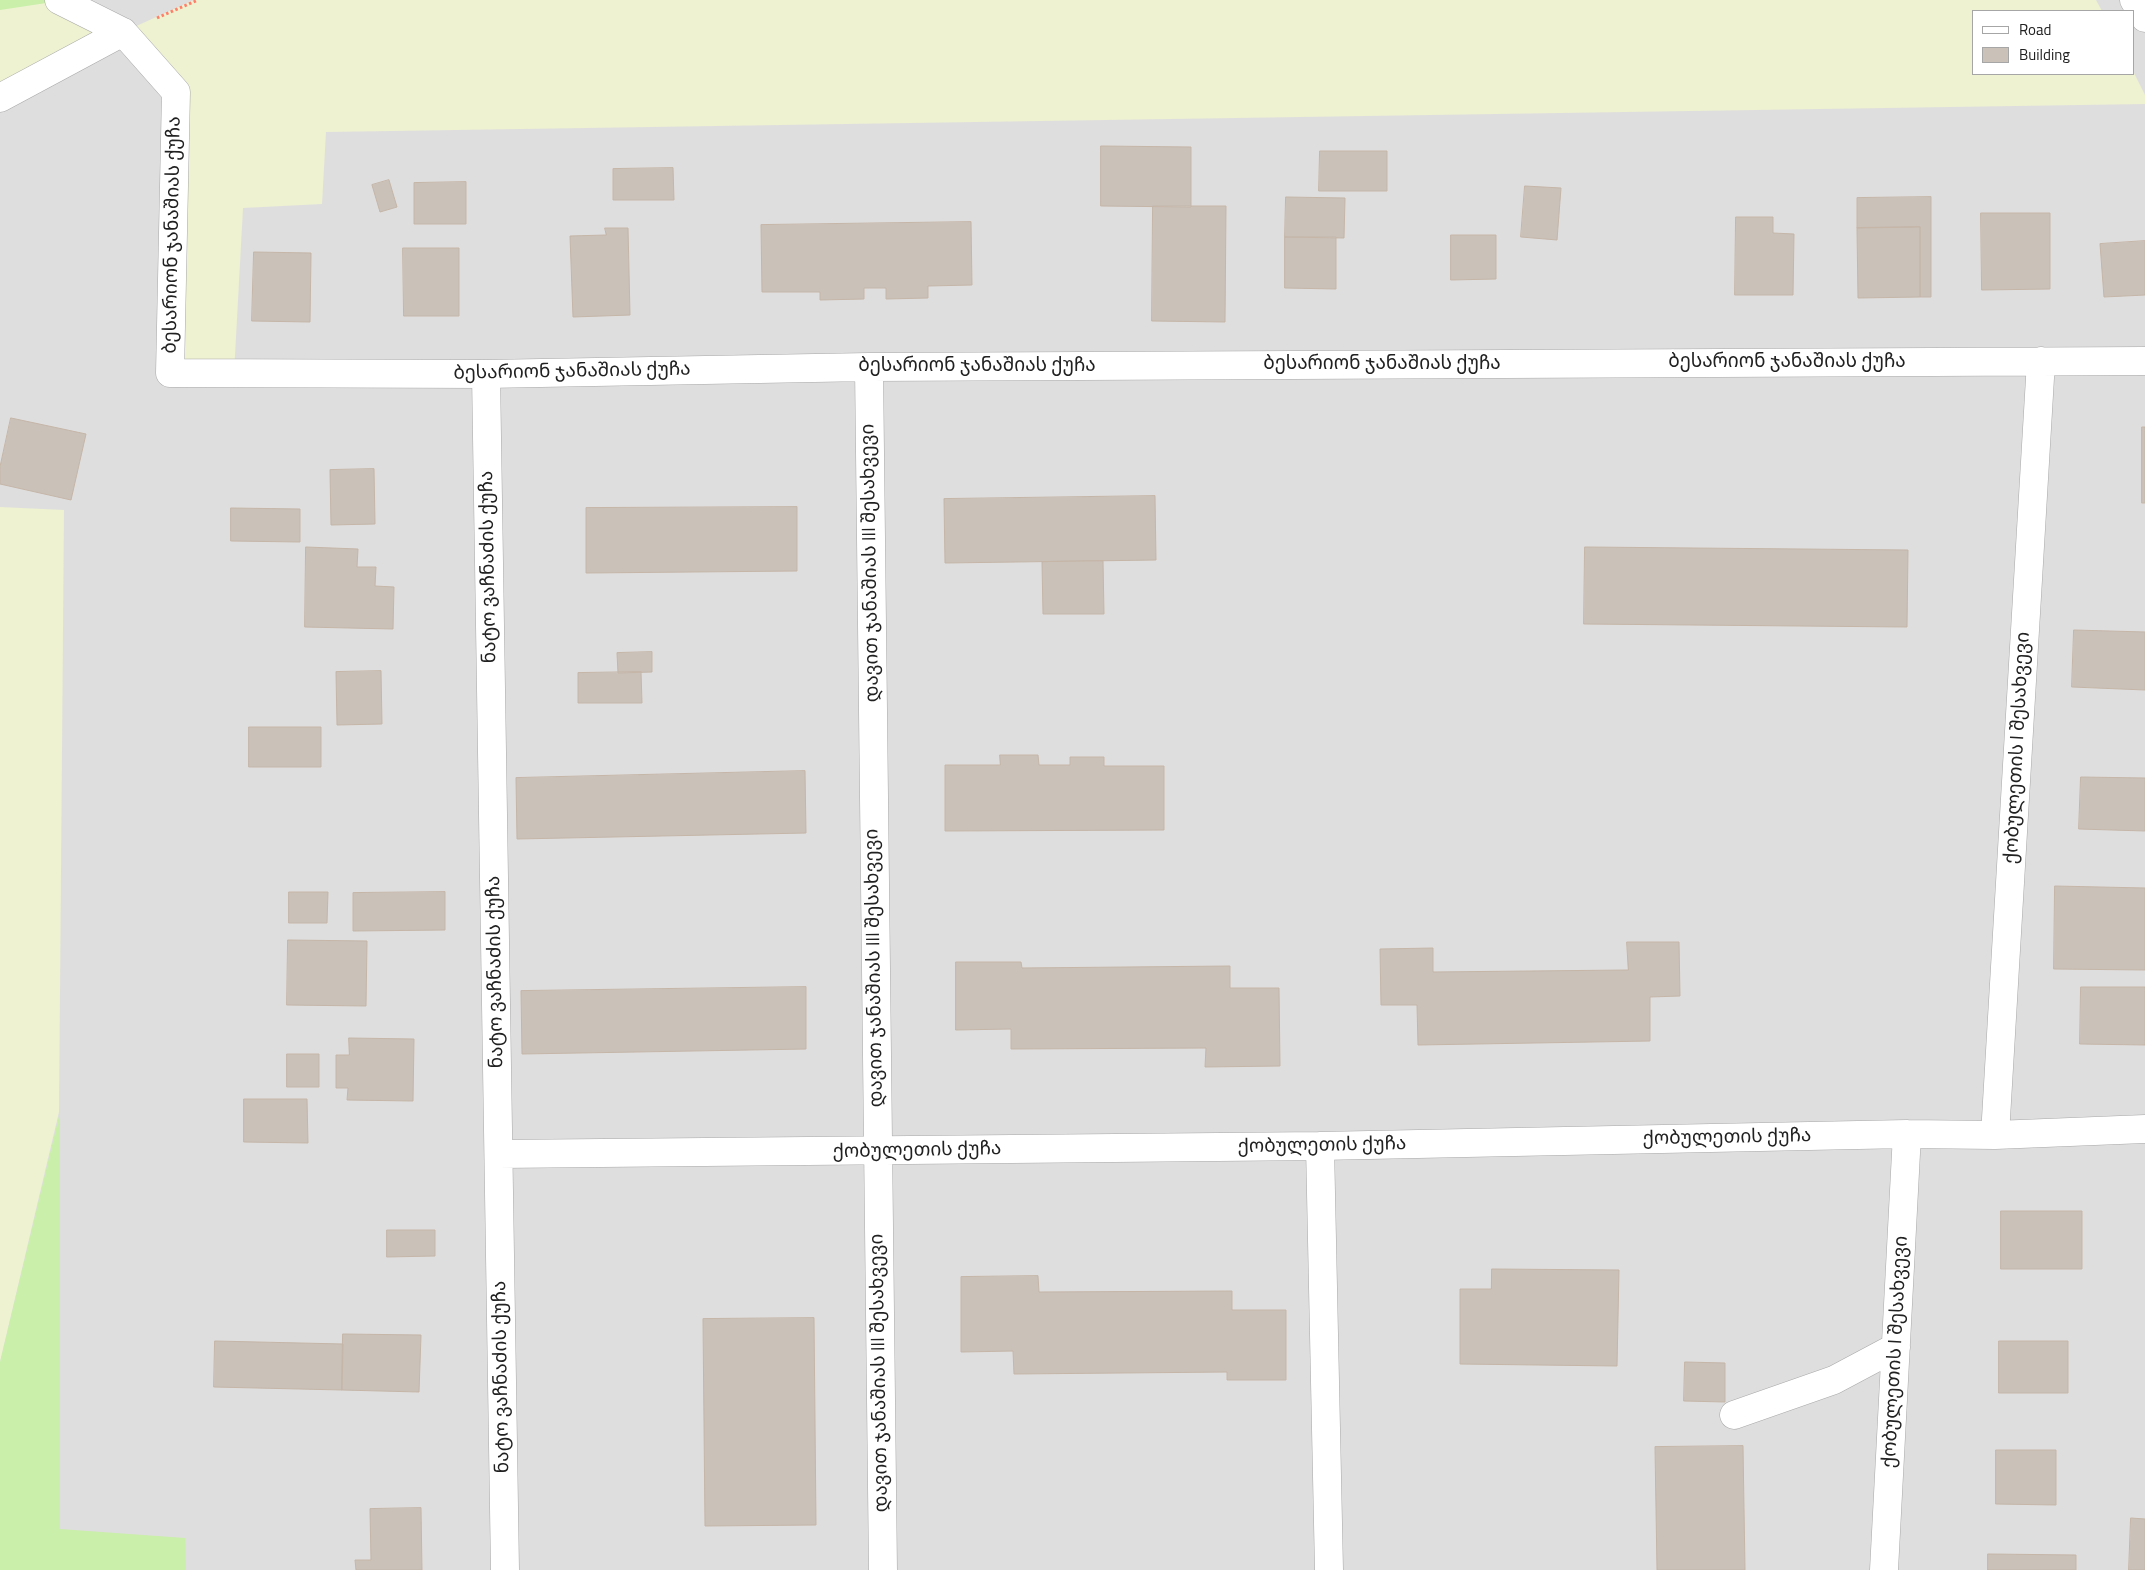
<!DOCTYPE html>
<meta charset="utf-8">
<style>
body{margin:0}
#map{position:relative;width:2145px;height:1570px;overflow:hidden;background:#f2efe7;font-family:"Titillium Web",sans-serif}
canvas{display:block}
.legend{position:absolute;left:1972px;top:10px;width:162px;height:65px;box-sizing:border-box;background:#fff;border:1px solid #a6a6a6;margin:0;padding:6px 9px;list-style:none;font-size:15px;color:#212121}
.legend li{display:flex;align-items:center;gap:10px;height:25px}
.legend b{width:25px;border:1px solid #a6a6a6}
</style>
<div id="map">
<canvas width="2145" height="1570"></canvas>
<ul class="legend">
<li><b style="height:6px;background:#fff"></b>Road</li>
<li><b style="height:14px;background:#cac1b9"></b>Building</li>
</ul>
</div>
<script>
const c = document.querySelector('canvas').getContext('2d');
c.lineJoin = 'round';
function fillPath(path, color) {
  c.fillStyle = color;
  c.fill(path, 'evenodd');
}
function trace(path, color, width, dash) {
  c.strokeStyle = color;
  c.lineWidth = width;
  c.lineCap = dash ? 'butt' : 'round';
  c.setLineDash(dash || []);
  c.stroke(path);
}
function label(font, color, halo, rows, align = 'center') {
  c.font = font + ' "Titillium Web","Noto Sans Georgian",sans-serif';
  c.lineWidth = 4.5;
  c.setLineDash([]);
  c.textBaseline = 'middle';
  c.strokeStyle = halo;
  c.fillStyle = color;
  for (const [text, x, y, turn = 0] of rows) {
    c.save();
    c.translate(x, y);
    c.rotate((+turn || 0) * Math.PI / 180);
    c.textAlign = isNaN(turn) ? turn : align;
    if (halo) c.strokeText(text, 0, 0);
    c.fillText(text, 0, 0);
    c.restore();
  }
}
const residential = new Path2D(`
 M66,0H2145V1570H0V10ZM1974,11H2134V74H1974Z`);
const farmland = new Path2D(`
 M0,0H59L123,32L194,0H2096L2102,11H1974V74L2134,73L2145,95V104L326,132L322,204L243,208L234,374L170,373L176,92L123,32L0,98Z
 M0,507L64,510L59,1112L0,1362Z`);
const grass = new Path2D(`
 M0,0H66L0,10Z
 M60,1112V1529L185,1538L186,1570H0V1362Z`);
const building = new Path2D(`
 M1101,146L1191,147V207L1101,206Z
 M1320,151H1387V191H1319Z
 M673,168L674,200H613V169Z
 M389,180L397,207L380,212L372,185Z
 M466,182V224H414V183Z
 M1525,186L1561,188L1557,240L1521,237Z
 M1286,197L1345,198L1344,238L1285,237Z
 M1931,197V297H1920V227L1857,228V198Z
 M1153,206H1226L1225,322L1152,321Z
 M1981,213H2050V289L1982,290Z
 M1736,217H1773V233L1794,234L1793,295H1735Z
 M971,222L972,285L928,286V298L886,299V288H864V299L820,300V292H762L761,225Z
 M1920,227V297L1858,298L1857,228Z
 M605,228H628L630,315L573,317L570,236L606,235Z
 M1451,235H1496V279L1451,280Z
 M1285,237H1336V289L1285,288Z
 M2145,241V295L2104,297L2100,244Z
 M403,248H459V316H404Z
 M254,252L311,253L310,322L252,321Z
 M11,418L86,434L71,500L0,484V467Z
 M2142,427H2145V503H2142Z
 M374,469L375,524L331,525L330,470Z
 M1155,496L1156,560L945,563L944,499Z
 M797,507V571L586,573V508Z
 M231,508L300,509V542L231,541Z
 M306,547L358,549L357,567H376L375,586L394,587L393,629L305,627Z
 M1585,547L1908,550L1907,627L1584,624Z
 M1103,561L1104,614H1043L1042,562Z
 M2074,630L2145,632V690L2072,687Z
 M652,652V672L618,673L617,653Z
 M381,671L382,724L337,725L336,672Z
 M641,672L642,703H578V673Z
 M249,727H321V767H249Z
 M1000,755H1038L1039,765H1070V757H1104V766H1164V830L945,831V765H1000Z
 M805,771L806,833L517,839L516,778Z
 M2081,777L2145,778V831L2079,829Z
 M2055,886L2145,888V970L2054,969Z
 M289,892H328L327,923H289Z
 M445,892V930L353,931V893Z
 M288,940L367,941L366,1006L287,1005Z
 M1627,942H1679L1680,996L1650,997V1041L1418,1045L1417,1005H1381L1380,949L1433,948V972L1628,970Z
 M956,962H1021L1022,968L1230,966V988H1279L1280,1066L1205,1067L1206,1048L1011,1049V1029L956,1030Z
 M806,987V1049L522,1054L521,991Z
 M2081,987H2145V1045L2080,1044Z
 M349,1038L414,1039L413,1101L347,1100L348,1088H336V1055H349Z
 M287,1054H319V1087H287Z
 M244,1099H307L308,1143L244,1142Z
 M2001,1211H2082V1269H2001Z
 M387,1230H435V1256L387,1257Z
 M1492,1269L1619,1270L1617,1366L1460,1364V1289H1491Z
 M1038,1276L1039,1292L1232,1291V1310H1286V1380H1227V1372L1014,1374L1013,1351L961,1352V1277Z
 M814,1318L816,1525L705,1526L703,1319Z
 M343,1334L421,1335L419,1392L342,1390Z
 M215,1341L343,1344L342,1390L214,1387Z
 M1999,1341H2068V1393H1999Z
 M1685,1362L1725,1363V1402L1684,1401Z
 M1743,1446L1745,1570H1657L1655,1447Z
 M1996,1450H2056V1505L1996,1504Z
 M421,1508L422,1570H356L355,1560H371L370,1509Z
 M2131,1518L2145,1519V1570H2129Z
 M1988,1554L2076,1555V1570H1988Z`);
const path = new Path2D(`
 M157,18L198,0`);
const minor = new Path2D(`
 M59,0L123,32L176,92L170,373L486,374L869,367L2145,361
 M2134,0L2145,18
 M0,98L123,32
 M869,367L883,1570
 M486,374L505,1570
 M1995,1135L2041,361
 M1320,1146L1329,1570
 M499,1154L1320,1146L1907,1134L1995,1135L2145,1129
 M1734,1415L1834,1380L1896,1347
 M1884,1570L1907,1134`);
const streetNames = [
 ["ბესარიონ ჯანაშიას ქუჩა",173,235,-89],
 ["ბესარიონ ჯანაშიას ქუჩა",1787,362],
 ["ბესარიონ ჯანაშიას ქუჩა",1382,364],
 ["ბესარიონ ჯანაშიას ქუჩა",977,366],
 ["ბესარიონ ჯანაშიას ქუჩა",572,372,-1],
 ["დავით ჯანაშიას III შესახვევი",871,563,-91],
 ["ნატო ვაჩნაძის ქუჩა",489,567,-91],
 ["ქობულეთის I შესახვევი",2018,748,-87],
 ["დავით ჯანაშიას III შესახვევი",875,968,-91],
 ["ნატო ვაჩნაძის ქუჩა",496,972,-91],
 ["ქობულეთის ქუჩა",1727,1138,-1],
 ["ქობულეთის ქუჩა",1322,1146,-1],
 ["ქობულეთის ქუჩა",917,1151,-1],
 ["ქობულეთის I შესახვევი",1896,1352,-87],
 ["დავით ჯანაშიას III შესახვევი",880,1373,-91],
 ["ნატო ვაჩნაძის ქუჩა",502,1377,-91]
];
fillPath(residential, '#dfdede');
fillPath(farmland, '#eef2d1');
fillPath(grass, '#c9efaa');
fillPath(building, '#cac1b9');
trace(building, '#c5b6a8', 1);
trace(minor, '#a8a8a8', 29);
trace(path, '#ff7f6b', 3, [2.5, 2.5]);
trace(minor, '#fff', 28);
label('19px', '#212121', '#fff', streetNames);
</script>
